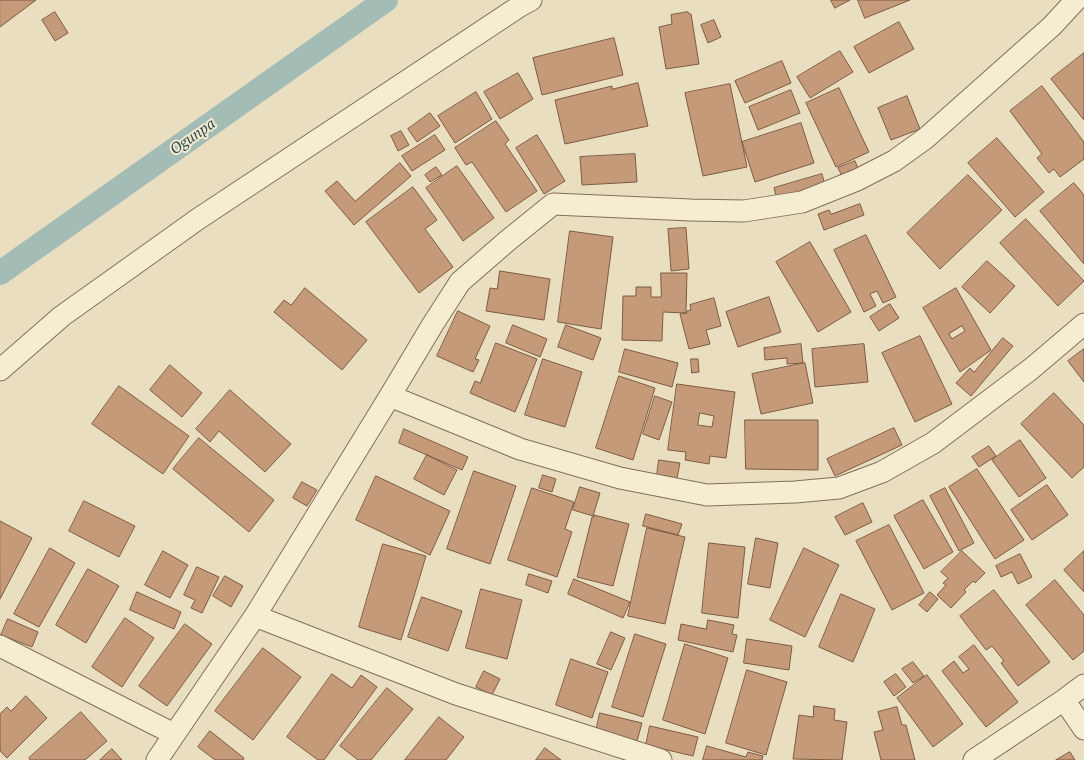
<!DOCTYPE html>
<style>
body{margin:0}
canvas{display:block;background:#e9dec0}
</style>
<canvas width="1084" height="760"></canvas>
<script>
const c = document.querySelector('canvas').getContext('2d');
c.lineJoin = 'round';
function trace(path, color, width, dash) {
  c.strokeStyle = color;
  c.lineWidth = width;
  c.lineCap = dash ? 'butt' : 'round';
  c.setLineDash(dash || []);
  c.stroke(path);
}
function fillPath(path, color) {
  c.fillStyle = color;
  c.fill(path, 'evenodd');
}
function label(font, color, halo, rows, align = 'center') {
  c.font = font + ' "PT Serif",serif';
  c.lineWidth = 4;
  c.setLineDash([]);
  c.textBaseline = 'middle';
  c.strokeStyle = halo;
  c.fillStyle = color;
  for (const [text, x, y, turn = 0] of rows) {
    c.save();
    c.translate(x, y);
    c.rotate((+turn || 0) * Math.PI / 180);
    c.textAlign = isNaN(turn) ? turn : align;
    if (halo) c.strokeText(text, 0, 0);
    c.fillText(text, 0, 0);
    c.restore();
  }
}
const canal = new Path2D(`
 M0,273L386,0`);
const building = new Path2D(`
 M0,0H36L0,27Z
 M831,0H850L835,8Z
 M858,0H910L865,18Z
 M55,12L68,33L55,41L42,20Z
 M688,12L689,14H691L699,64L666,69L659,27L672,24L671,15Z
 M714,20L721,37L708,43L701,25Z
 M899,22L914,49L869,73L854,47Z
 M614,38L623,75L542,95L533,58Z
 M840,51L853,72L810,98L797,77Z
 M1084,53V120L1051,79Z
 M782,61L791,83L745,103L735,81Z
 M518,73L533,99L500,119L484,92Z
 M638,83L648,126L565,144L555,100L612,86V89Z
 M730,84L747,167L703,176L685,93Z
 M1042,86L1084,142V159L1060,177L1054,169L1049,173L1037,158L1042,154L1010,111Z
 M839,88L869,152L836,167L806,103Z
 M791,90L800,113L758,130L749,107Z
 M476,92L492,119L455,143L438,116Z
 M907,96L920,129L891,140L878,108Z
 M430,113L440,126L417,142L408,129Z
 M496,121L509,140L505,144L537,191L506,212L472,162L466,165L455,148Z
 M801,123L814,163L755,182L742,142Z
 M401,131L409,145L398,151L391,136Z
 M435,135L445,150L412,171L402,156Z
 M537,135L565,181L544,194L516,148Z
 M997,138L1044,192L1015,217L968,163Z
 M635,154L637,182L582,185L580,157Z
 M855,161L859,171L843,178L838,168Z
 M400,163L411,176L354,225L325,191L337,181L355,201Z
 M457,166L494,218L463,241L426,188Z
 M436,167L442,175L430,182L425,175Z
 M822,174L825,185L777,199L774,188Z
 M968,175L1002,210L940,269L907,233Z
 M1074,183L1084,195V264L1040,211Z
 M413,187L437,220L425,229L453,267L419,293L366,222Z
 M860,204L864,215L824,230L818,214L829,210L831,214Z
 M1026,219L1084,281L1058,306L1000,243Z
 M686,228L689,269L671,271L668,229Z
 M570,231L613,237L601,329L558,322Z
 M866,235L896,297L883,303L877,291L870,294L876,306L864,312L834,250Z
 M810,242L851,312L818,332L776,262Z
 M987,261L1015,286L990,313L962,287Z
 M500,271L550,279L544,320L486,311L490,288L497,289Z
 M661,273H687L686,313L663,312L662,341L622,340L623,296H636V287H651V297H661Z
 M305,288L367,340L342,370L274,312L284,300L291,305Z
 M956,288L991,350L960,372L923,308ZM962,326L965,331L952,339L949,334Z
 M769,297L781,332L738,347L726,312Z
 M714,298L721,326L706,330L710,344L689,349L680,314L687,313V311L691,310L690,305Z
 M890,304L899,318L879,331L870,317Z
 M458,311L490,326L475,359L479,360L473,372L437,356Z
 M513,325L547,339L540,357L506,343Z
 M566,325L601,338L593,360L558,347Z
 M920,336L952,404L915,422L882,353Z
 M1003,338L1013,346L971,396L956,383L970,368L974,372Z
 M496,343L537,359L515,412L470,393L475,381L480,383Z
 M801,344L803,363L787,364V358L765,360L764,348Z
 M864,344L868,382L815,387L812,349Z
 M625,349L678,363L672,387L619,372Z
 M1084,349V382L1068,361Z
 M543,359L582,372L565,427L525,415Z
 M691,359H698L699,372L692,373Z
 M805,363L813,403L761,414L752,374Z
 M170,365L202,393L182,417L150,390Z
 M619,376L655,388L633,460L596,448Z
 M677,384L735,392L726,458L710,456L709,464L685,460L686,452L668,450ZM700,413L714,416L712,427L698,425Z
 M119,386L189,436L163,474L92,424Z
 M230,390L291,444L265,472L219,431L210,442L196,429Z
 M1054,393L1084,425V467L1072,478L1021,424Z
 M655,396L672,402L659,440L643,434Z
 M745,420H818V470L746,469Z
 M894,428L902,445L835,476L827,459Z
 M404,429L468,457L462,470L399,443Z
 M199,438L274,500L249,532L173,469Z
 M1020,440L1046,478L1019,497L992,460Z
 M989,446L996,456L979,467L972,457Z
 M427,455L457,470L444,495L414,479Z
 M659,460L680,463L677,478L657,475Z
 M977,469L1024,540L995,559L949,487Z
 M474,471L516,486L490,564L447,549Z
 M543,475L556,479L552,492L539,488Z
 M376,476L450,511L430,555L356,520Z
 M302,482L317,490L307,506L293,498Z
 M1047,485L1068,515L1032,540L1011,510Z
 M580,487L600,493L593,516L573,510Z
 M532,488L574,502L565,529L572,532L557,577L508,560Z
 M945,488L974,543L959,551L930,496Z
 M923,500L953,552L924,569L894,516Z
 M84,501L135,526L119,557L69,531Z
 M863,503L872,522L845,535L835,517Z
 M646,514L682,524L678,535L643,526Z
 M594,515L629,524L613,586L577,577L592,517H594Z
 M0,521L32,538L0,599Z
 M889,525L924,593L892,610L856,541Z
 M647,528L685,537L665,624L628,616Z
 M756,538L778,543L770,588L748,584Z
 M709,543L745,547L738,618L702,613Z
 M383,544L426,556L401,640L359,627Z
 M50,548L75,563L39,627L14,614Z
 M804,548L839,565L805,637L770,620Z
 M163,551L188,565L170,598L145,585Z
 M962,551L985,573L975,583L973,581L964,590L966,592L951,608L937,595L946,585L943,583L948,578L941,572Z
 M1084,551V592L1064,570Z
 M1020,554L1032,577L1018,584L1012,572L1001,577L996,566Z
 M197,567L219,577L202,613L191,608L195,600L184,595Z
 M88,569L119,586L86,643L56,625Z
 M529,574L552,581L548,593L526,585Z
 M225,576L243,586L231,607L213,596Z
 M574,579L630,602L623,618L568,594Z
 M1055,580L1084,615V651L1073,660L1026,605Z
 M481,589L522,600L507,659L466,648Z
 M994,590L1050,662L1018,686L1001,663L1004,661L992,646L986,650L960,616Z
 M137,592L181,612L174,629L130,610Z
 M930,592L938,599L927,612L919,605Z
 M841,594L875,609L853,662L819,647Z
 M422,597L462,611L448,651L408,637Z
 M125,618L154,638L122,687L92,667Z
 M8,619L38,632L32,647L1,635Z
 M708,620L734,625L732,634L737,635L733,652L678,640L681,624L706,629Z
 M185,624L212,644L167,706L139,686Z
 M611,632L625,638L611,670L597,664Z
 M635,634L666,644L643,717L612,707Z
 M747,639L792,646L789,670L744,663Z
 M685,644L728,658L705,734L663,720Z
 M974,645L1018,702L986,727L942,671L954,661L963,673L969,669L959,657Z
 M263,648L301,677L253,740L215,711Z
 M571,659L608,672L592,718L556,705Z
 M913,662L924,676L913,683L902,669Z
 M747,670L787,682L766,755L726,743Z
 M484,671L500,679L492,695L476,687Z
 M332,674L352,688L361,675L377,687L324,760H318L287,737Z
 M896,674L906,687L894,696L884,682Z
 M927,675L963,724L933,747L897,698Z
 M387,688L413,709L371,760H358L340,746Z
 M26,696L47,718L7,758L0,751V714L7,707L11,711Z
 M814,706L835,709L834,720L847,722L842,760L793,759L799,715L813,717Z
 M897,707L902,725H906L915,760H881L874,732L883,730L878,712Z
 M81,712L107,741L85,760H30L29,758Z
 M600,713L642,723L637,741L596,731Z
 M439,717L464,737L446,760H405Z
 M650,726L698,737L693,756L646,745Z
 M210,731L244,758L243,760H215L198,747Z
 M707,746L746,757L748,752L763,756L762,760H703Z
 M545,748L561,760H536Z
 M112,749L122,760H100Z
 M1070,752L1075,760H1056Z`);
const minor = new Path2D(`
 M0,370L62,316L198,219L520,6L531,0
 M390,396L520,449L620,478L707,495L795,492L839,488L882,472L933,443L1031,369L1084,324
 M255,616L456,694L661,760
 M0,646L174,734
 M1064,700L1084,729
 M157,760L255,616L390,396L433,324L460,282L506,242L553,204L691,210L744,211L802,202L857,180L894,161L926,138L1052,26L1076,0
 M974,760L1064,700L1084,685`);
const waterNames = [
 ["Ogunpa",193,137,-35]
];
trace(canal, '#a3bcb5', 24);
fillPath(building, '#c49a79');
trace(building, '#7e5b42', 1);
trace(minor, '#816f5a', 23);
trace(minor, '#f5ecd2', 21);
label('italic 15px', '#2d504f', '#f1e8cf', waterNames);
</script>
